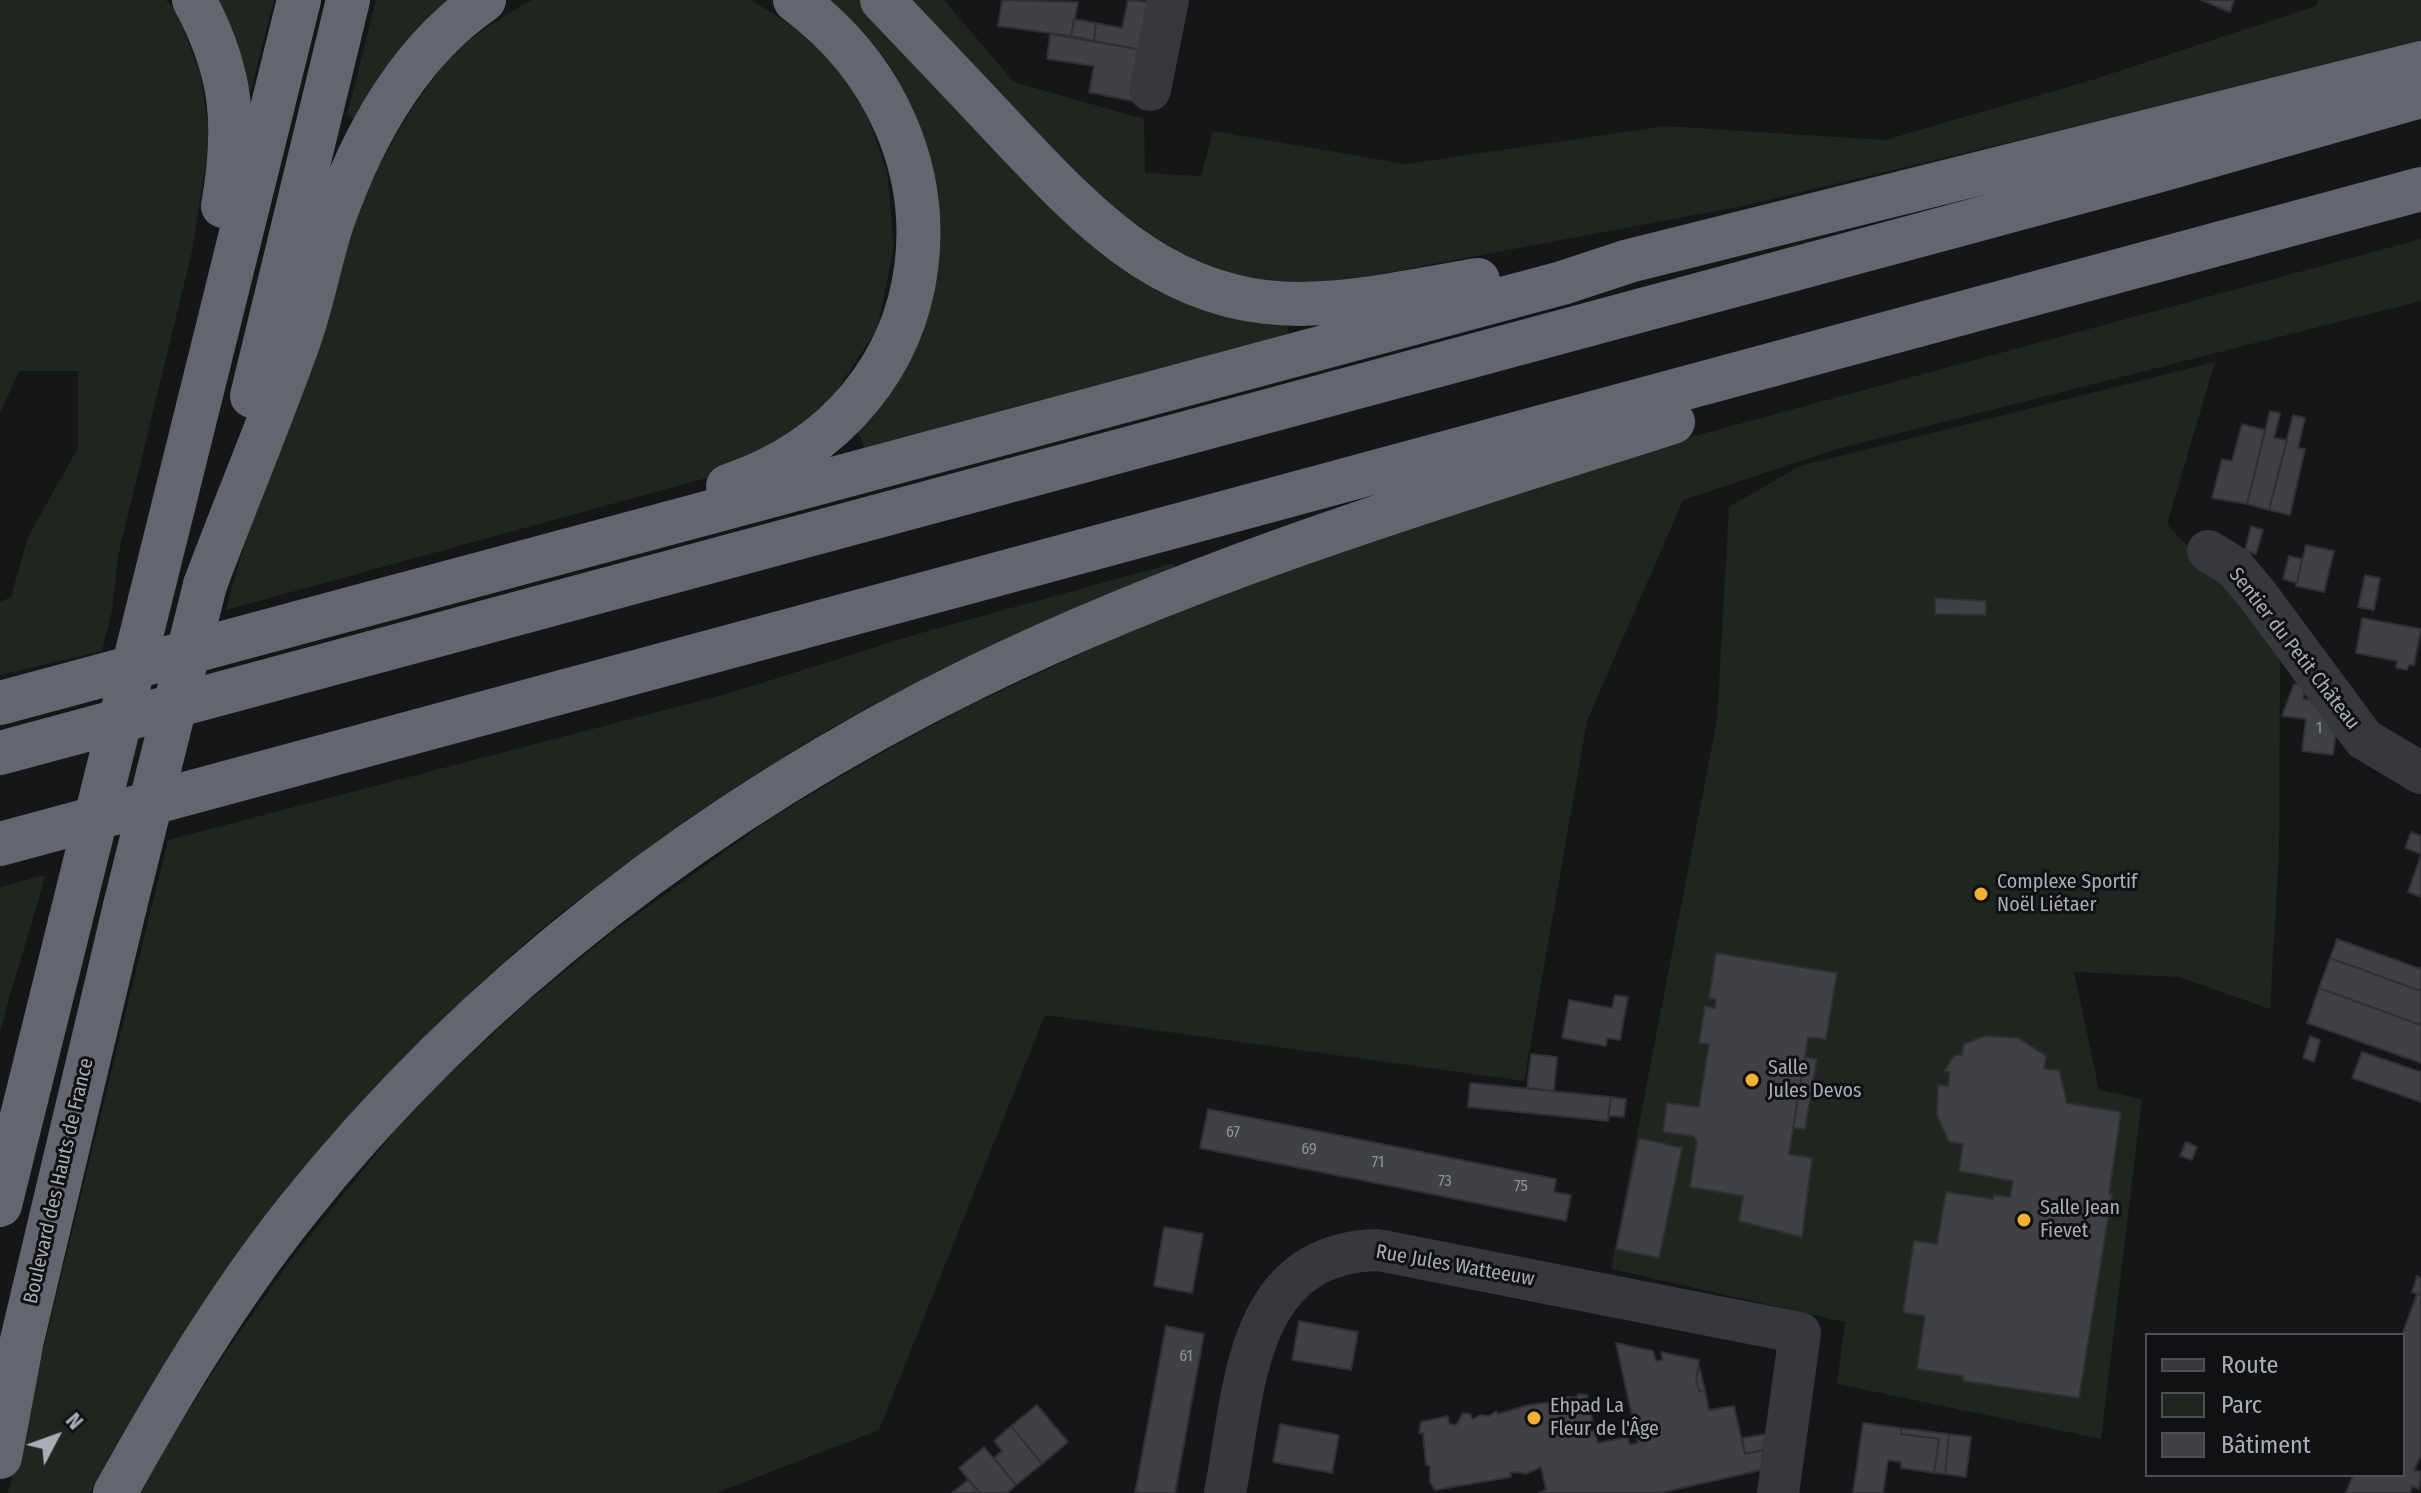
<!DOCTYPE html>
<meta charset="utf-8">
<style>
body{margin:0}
#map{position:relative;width:2421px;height:1493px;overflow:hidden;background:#161618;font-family:"Fira Sans Condensed",sans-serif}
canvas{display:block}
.legend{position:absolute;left:2145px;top:1333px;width:260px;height:144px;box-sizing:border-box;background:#111113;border:2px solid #4d4f55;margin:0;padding:10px 14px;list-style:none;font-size:24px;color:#a8adb8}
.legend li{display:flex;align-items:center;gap:16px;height:40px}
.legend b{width:40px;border:2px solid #4d4f55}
.north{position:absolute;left:16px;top:1397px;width:80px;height:80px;-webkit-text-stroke:6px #111113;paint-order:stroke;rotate:49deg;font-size:22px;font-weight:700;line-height:32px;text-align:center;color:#a8adb8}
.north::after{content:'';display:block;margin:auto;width:28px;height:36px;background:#a8adb8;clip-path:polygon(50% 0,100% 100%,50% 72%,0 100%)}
</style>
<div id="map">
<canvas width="2421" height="1493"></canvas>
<ul class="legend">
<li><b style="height:10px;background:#37383d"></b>Route</li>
<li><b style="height:22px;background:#1e261f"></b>Parc</li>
<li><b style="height:22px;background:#404145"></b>Bâtiment</li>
</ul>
<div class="north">N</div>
</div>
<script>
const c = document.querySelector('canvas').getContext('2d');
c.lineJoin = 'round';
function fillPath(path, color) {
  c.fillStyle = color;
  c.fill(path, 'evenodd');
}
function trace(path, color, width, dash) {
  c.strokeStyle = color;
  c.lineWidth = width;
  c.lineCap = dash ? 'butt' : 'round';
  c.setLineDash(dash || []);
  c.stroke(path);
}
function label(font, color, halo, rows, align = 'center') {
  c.font = font + ' "Fira Sans Condensed",sans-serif';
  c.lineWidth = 6;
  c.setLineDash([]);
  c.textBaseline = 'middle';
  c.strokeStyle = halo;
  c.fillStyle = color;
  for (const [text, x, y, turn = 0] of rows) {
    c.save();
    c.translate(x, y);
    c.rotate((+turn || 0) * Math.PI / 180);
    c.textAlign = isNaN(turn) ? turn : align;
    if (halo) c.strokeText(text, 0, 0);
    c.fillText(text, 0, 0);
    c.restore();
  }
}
const green = new Path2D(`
 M0,0H166L176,11L200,72L210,137L192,251L118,556L112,611L102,651L0,675V602L11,597L28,537L78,448V371H19L0,414Z
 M213,0H274L251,90L245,89Z
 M376,0H454L354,119L347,115Z
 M532,0H751L801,31L843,72L868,118L887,171L894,246L877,330L832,397L780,445L721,474L226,610C244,539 269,470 292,401C330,287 364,164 441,69C466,38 498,19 532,0Z
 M821,0H862L1036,184L1287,321L1289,336L865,451L855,423L932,237Z
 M908,0H944L1014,82L1144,119L1145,173L1201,176L1213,131L1406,164L1665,126L1885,140L2095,79L2316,6L2318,0H2421V44L1743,206L1316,286C1277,283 1239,279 1202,266C1108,235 979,74 908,0Z
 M2421,239V301L1837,449L1683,500L1587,721L1524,1081L1045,1015L879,1430L716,1493H141L162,1452L227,1350L295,1254L415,1106L524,1005L610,934L773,817L869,760L962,709L1132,630L1306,562L1591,464Z
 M2215,362L2167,524L2280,647L2279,852L2270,1009L2179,977L2074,972L2099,1090L2142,1099L2101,1439L1837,1384L1845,1322L1611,1269L1717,720L1729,507L1800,466Z
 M1174,563L1176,570C1059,619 941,667 830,729C786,754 743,785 701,813C643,853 583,893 530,939C354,1091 199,1288 90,1493H8L168,840L730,693L917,634Z
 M45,875C32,928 13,979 0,1033V887Z`);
const building = new Path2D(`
 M1002,0L1078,2L1071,36L998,26Z
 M1128,0L1157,3L1147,51L1094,41L1096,23L1122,28Z
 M2201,0H2234L2230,12Z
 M1074,19L1096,23L1094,41L1071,36Z
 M1050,34L1147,51L1137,102L1089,92L1094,66L1047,59Z
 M2270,411L2280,413L2274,438L2287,440L2269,510L2247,504Z
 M2293,415L2305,418L2298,448L2305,449L2290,515L2269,510Z
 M2242,424L2265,430L2247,504L2212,498L2222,459L2232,461Z
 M2251,526L2263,530L2256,554L2245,551Z
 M2306,545L2334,551L2324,592L2296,586Z
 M2289,556L2302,559L2297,583L2283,579Z
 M2365,575L2380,578L2374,610L2358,607Z
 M1935,598L1986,601V615L1935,614Z
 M2362,618L2421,629L2414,665H2409L2407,670L2396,668L2397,661L2356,653Z
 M2294,684L2305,687L2303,699L2312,700L2338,717L2333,755L2302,751L2306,719L2282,716Z
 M2411,832L2421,836V854L2405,848Z
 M2421,855V897L2408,892Z
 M2337,939L2421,969V991L2330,958Z
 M1716,953L1837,973L1826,1039L1808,1037L1789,1154L1812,1158L1802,1237L1739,1221L1743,1196L1690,1187L1697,1141L1693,1136L1663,1132L1667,1103L1699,1107L1709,1044L1699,1043L1705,1006L1715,1008L1716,999L1709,998Z
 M2330,958L2421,991V1025L2319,988Z
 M2319,988L2421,1025V1063L2307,1023Z
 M1615,995L1628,997L1620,1040L1607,1038L1606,1046L1562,1038L1569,1000L1612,1008Z
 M1985,1036L2018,1038L2046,1056L2044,1069L2059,1070L2067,1103L2121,1112L2109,1194H2112L2079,1398L1963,1381V1376L1917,1369L1925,1316L1903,1312L1914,1241L1937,1244L1946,1192L1993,1199L1994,1195L2010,1197L2013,1181L1959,1171L1963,1144L1949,1142L1937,1115L1938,1085L1948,1086L1950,1072L1944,1071L1955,1055H1962L1964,1044Z
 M2310,1036L2320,1040L2314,1062L2303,1058Z
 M2362,1052L2421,1072V1102L2352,1078Z
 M1531,1054L1557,1057L1554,1091L1527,1088Z
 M1805,1057L1817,1059L1805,1129L1793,1128Z
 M1470,1083L1611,1097L1608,1121L1468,1107Z
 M1611,1097L1626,1099L1624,1117L1608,1116Z
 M1208,1109L1556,1179L1554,1192L1571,1195L1566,1221L1200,1148Z
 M1639,1138L1682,1148L1659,1258L1616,1249Z
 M2186,1142L2197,1147L2192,1160L2180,1156Z
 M1164,1227L1203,1234L1192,1293L1154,1286Z
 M2417,1276L2421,1278V1295L2412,1292Z
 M2417,1294L2421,1295V1455L2414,1470L2421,1472L2419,1489L2412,1486L2410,1493H2346L2353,1475H2403L2402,1335Z
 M1299,1321L1358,1332L1351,1370L1292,1360Z
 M1166,1326L1204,1334L1175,1493H1135Z
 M1616,1343L1653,1351L1656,1361L1663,1360L1661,1352L1699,1360L1696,1379L1699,1391L1705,1390L1709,1410L1734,1406L1745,1454L1763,1450L1761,1470L1660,1493H1539L1546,1490L1541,1467L1526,1474L1518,1472L1510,1473L1511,1477L1435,1490L1430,1482V1466L1426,1465L1423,1433H1419L1421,1422L1448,1416L1449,1424L1456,1425L1463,1413L1470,1414L1473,1419L1480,1415L1489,1416L1496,1411L1498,1414L1528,1405L1553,1402L1561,1397H1577L1578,1394L1587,1395L1593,1422L1585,1423L1584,1430L1595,1431L1598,1443L1628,1437L1630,1445L1638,1443Z
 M1699,1366L1705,1390L1699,1391L1696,1379Z
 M1037,1405L1068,1442L1042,1464L1011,1426Z
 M1863,1423L1901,1428V1434L1939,1439L1934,1473L1901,1468V1462L1888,1460L1883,1493H1853Z
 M1280,1424L1339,1435L1332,1473L1273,1462Z
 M1011,1426L1042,1464L1016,1485L994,1458L1002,1451L994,1441Z
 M1901,1428L1949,1434L1945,1474L1934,1473L1939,1439L1901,1434Z
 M1766,1434L1763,1450L1745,1454L1742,1438Z
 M1949,1434L1971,1437L1966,1477L1945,1474Z
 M984,1447L1016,1485L1007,1493H980L959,1468Z
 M968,1480L980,1493H952Z`);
const minor = new Path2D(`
 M1150,90L1168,0
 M2208,551L2234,567L2256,593L2364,739L2421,773
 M1225,1493C1245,1392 1243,1253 1378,1250L1800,1333L1778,1493`);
const highway = new Path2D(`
 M194,0C233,72 237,126 223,206
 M882,0C924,44 966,88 1008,133C1082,211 1153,289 1266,302C1335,310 1410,291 1478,280
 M252,396L348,0
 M728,486C954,410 982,138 795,0
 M205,585C235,505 268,426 297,346C312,306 319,263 332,223C362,137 408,52 484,0
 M150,600L299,0
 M0,703L1562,283L1629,261L2421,63
 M0,753L2150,173L2421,96
 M0,844L2421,189
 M0,1205L70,922
 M0,1457L22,1340L125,906
 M115,1493C169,1396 226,1300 295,1213C475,986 715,805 974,678C1197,569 1437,497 1673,422`);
const highwayBridge = new Path2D(`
 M125,906L205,585
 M70,922L150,600`);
const markers = [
 [1981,894,8,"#f2b134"],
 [1752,1080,8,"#f2b134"],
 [2024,1220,8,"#f2b134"],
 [1534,1418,8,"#f2b134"]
];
const numberNames = [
 ["1",2319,729],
 ["67",1233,1133],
 ["69",1309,1150],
 ["71",1378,1163],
 ["73",1445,1182],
 ["75",1521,1187],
 ["61",1186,1357]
];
const streetNames = [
 ["Sentier du Petit Château",2294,649,52],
 ["Boulevard des Hauts de France",59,1181,-77],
 ["Rue Jules Watteeuw",1455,1266,10]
];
const poiNames = [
 ["Complexe Sportif",1997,882],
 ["Noël Liétaer",1997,905],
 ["Salle",1768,1068],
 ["Jules Devos",1768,1091],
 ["Salle Jean",2040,1208],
 ["Fievet",2040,1231],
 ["Ehpad La",1550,1406],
 ["Fleur de l'Âge",1550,1429]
];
fillPath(green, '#1e261f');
fillPath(building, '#404145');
trace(building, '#303034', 2);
trace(minor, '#37383d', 42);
trace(highway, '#63666e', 44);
trace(highwayBridge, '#63666e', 44);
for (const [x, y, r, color] of markers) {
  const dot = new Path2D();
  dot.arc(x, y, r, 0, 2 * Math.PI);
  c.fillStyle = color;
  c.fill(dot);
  trace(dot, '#111113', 3);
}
label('16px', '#8e929b', null, numberNames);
label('20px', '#a8adb8', '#111113', streetNames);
label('20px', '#a8adb8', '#111113', poiNames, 'left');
</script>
